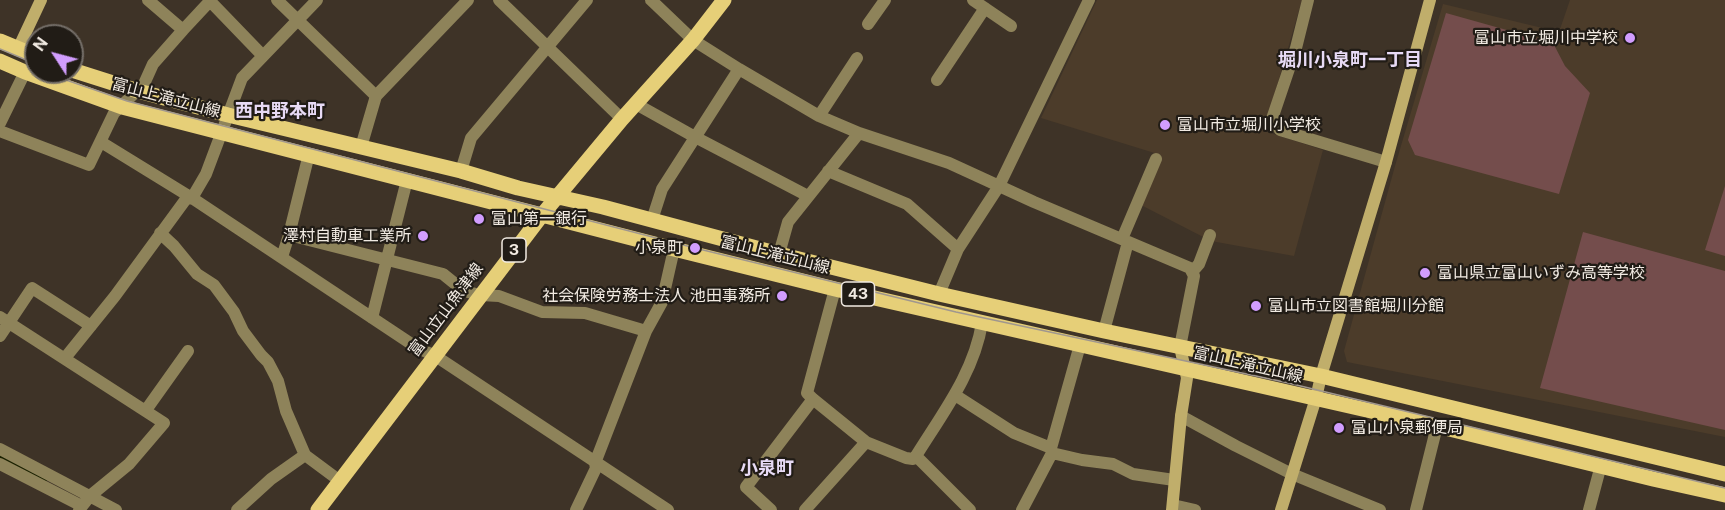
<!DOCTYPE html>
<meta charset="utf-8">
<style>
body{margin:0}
#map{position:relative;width:1725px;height:510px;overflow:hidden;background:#3e3327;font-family:"Public Sans",sans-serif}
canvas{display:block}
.north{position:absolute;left:24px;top:24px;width:60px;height:60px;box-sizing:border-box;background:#211c16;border:2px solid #746e68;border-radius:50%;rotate:306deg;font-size:16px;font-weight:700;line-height:24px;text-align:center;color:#f1eae2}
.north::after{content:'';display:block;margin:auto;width:21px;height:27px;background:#d19dfe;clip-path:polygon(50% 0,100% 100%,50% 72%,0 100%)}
</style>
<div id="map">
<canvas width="1725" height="510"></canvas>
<div class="north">N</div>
</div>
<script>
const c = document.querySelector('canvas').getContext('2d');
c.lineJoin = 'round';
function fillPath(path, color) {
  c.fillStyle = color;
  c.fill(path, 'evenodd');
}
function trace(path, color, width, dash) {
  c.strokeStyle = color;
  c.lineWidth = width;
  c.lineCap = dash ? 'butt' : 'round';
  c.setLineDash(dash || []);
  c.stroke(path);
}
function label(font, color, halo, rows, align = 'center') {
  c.font = font + ' "Public Sans","Noto Sans JP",sans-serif';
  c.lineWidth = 4.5;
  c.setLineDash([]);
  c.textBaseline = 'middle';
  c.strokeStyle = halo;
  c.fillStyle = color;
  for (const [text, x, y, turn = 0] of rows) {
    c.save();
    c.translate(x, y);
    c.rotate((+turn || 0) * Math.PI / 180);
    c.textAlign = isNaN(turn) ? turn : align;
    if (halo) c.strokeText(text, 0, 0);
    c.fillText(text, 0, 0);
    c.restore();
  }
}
const built = new Path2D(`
 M1097,0H1302L1264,131L1323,150L1294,256L1211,241L1141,205L1161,155L1041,118Z
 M1570,0H1725V437L1347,362L1344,351L1395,166L1443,4L1559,32Z`);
const green = new Path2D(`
 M1446,13L1553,43L1565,66L1590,93L1559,194L1415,155L1408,140Z
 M1725,186V256L1705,250Z
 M1583,232L1725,271V430L1540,388Z`);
const river = new Path2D(`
 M0,456L38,475`);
const street = new Path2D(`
 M148,0L183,30
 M277,0L376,96
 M499,0L622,119
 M651,0L693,40L739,69L819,116L859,133L949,163L1034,202L1190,268L1194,276L1180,347
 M973,0L1011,26
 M1308,0L1296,48L1272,119L1280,130L1386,162
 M210,1L263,56
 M868,24L885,0
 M937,80L985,8
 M636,104L695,137L808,196
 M819,116L857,58
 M0,123L25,72
 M0,131L89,165L114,113L144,84L153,64L183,30L211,0
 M101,142L192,198L419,349L434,355L668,510
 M361,147L376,96L468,0
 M461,171L471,138L587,0
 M828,171L907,204L958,249
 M652,220L662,189L739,69
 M160,233L174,246L197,274L214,285L234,312L243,331L261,355L268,362L278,381L286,411L305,455L340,481
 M289,235L443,274L464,291L480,295L499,296L542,312L585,313L646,331L595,463L596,468L576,510
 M1122,239L1156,159
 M779,254L788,222L859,133
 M282,257L289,235L309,154
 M1192,272L1199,264L1210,235
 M835,289L807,393L813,399L866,442L906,458L913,459L916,456C942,414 974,373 982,323
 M939,294L958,249L999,186L1089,0
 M0,317L164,423L129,464L90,496L79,510
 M372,318L407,180
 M646,331L662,302L674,249
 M1104,331L1128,242
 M0,336L32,288L91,326
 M65,358L115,296L186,199L192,198L206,174L242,78L317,0
 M955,395L1014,433L1051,448
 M146,410L188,351
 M1181,416L1236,446L1292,474L1380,510
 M0,449L116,510
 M1052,453L1082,460L1113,464L1133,474L1174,480
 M916,456L970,510
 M0,464L82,506
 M1173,505L1195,510
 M237,510L271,479L305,455
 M771,510L746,487L813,399
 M805,510L866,442
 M1022,510L1052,453L1051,448L1080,345
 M1416,510L1437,426
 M1589,510L1601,465`);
const secondary = new Path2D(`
 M18,49L41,0
 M1172,510L1181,416L1187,378L1180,347
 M1281,510L1316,398L1321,376L1386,162L1430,0`);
const primary = new Path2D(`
 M0,41L36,56
 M0,61L25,72L122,107L674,249L835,289L1437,426L1653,479L1725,495
 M72,70L138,91L228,115L461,171L518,188L603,207L779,254L939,294L1104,331L1321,376L1725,474
 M318,510L542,215L622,119L693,40L724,0`);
const tram = new Path2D(`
 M0,49L36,64
 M43,72L127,101L695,248L956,312L1284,382L1725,488`);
const markers = [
 [1630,38,6,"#d19dfe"],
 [1165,125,6,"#d19dfe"],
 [479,219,6,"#d19dfe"],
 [423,236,6,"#d19dfe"],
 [695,248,6,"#d19dfe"],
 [1425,273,6,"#d19dfe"],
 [782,296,6,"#d19dfe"],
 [1256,306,6,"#d19dfe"],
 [1339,428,6,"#d19dfe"]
];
const shields = [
 [514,250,24],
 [858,294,33]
];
const shieldNames = [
 ["3",514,250],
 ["43",858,294]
];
const poiNames = [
 ["富山市立堀川中学校",1618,38,"right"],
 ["富山市立堀川小学校",1177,125],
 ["富山第一銀行",491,219],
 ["澤村自動車工業所",411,236,"right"],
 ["小泉町",683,248,"right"],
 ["富山県立富山いずみ高等学校",1437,273],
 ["社会保険労務士法人 池田事務所",770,296,"right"],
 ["富山市立図書館堀川分館",1268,306],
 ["富山小泉郵便局",1351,428]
];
const streetNames = [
 ["富山上滝立山線",166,98,15],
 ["富山上滝立山線",775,255,14],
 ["富山立山魚津線",446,310,-53],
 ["富山上滝立山線",1248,365,13]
];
const neighbourhoodNames = [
 ["堀川小泉町一丁目",1350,60],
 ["西中野本町",280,111],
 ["小泉町",767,468]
];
fillPath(built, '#4c3c2a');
fillPath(green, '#744d4c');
trace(river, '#1b2100', 21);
trace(street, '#8e835a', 12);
trace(secondary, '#c0ae6b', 12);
trace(primary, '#e6cf78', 15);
trace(tram, '#a0978e', 1.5);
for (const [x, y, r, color] of markers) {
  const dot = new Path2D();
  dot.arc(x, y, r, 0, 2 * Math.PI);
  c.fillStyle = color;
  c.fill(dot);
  trace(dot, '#211c16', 2);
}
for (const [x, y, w] of shields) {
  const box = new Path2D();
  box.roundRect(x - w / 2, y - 12, w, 24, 4.5);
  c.fillStyle = '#211c16';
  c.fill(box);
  trace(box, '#f1eae2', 1.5);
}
label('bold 15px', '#f1eae2', null, shieldNames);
label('16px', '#f1eae2', '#211c16', poiNames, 'left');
label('16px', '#f1eae2', '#211c16', streetNames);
label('bold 18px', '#e7daf5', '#211c16', neighbourhoodNames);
</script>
